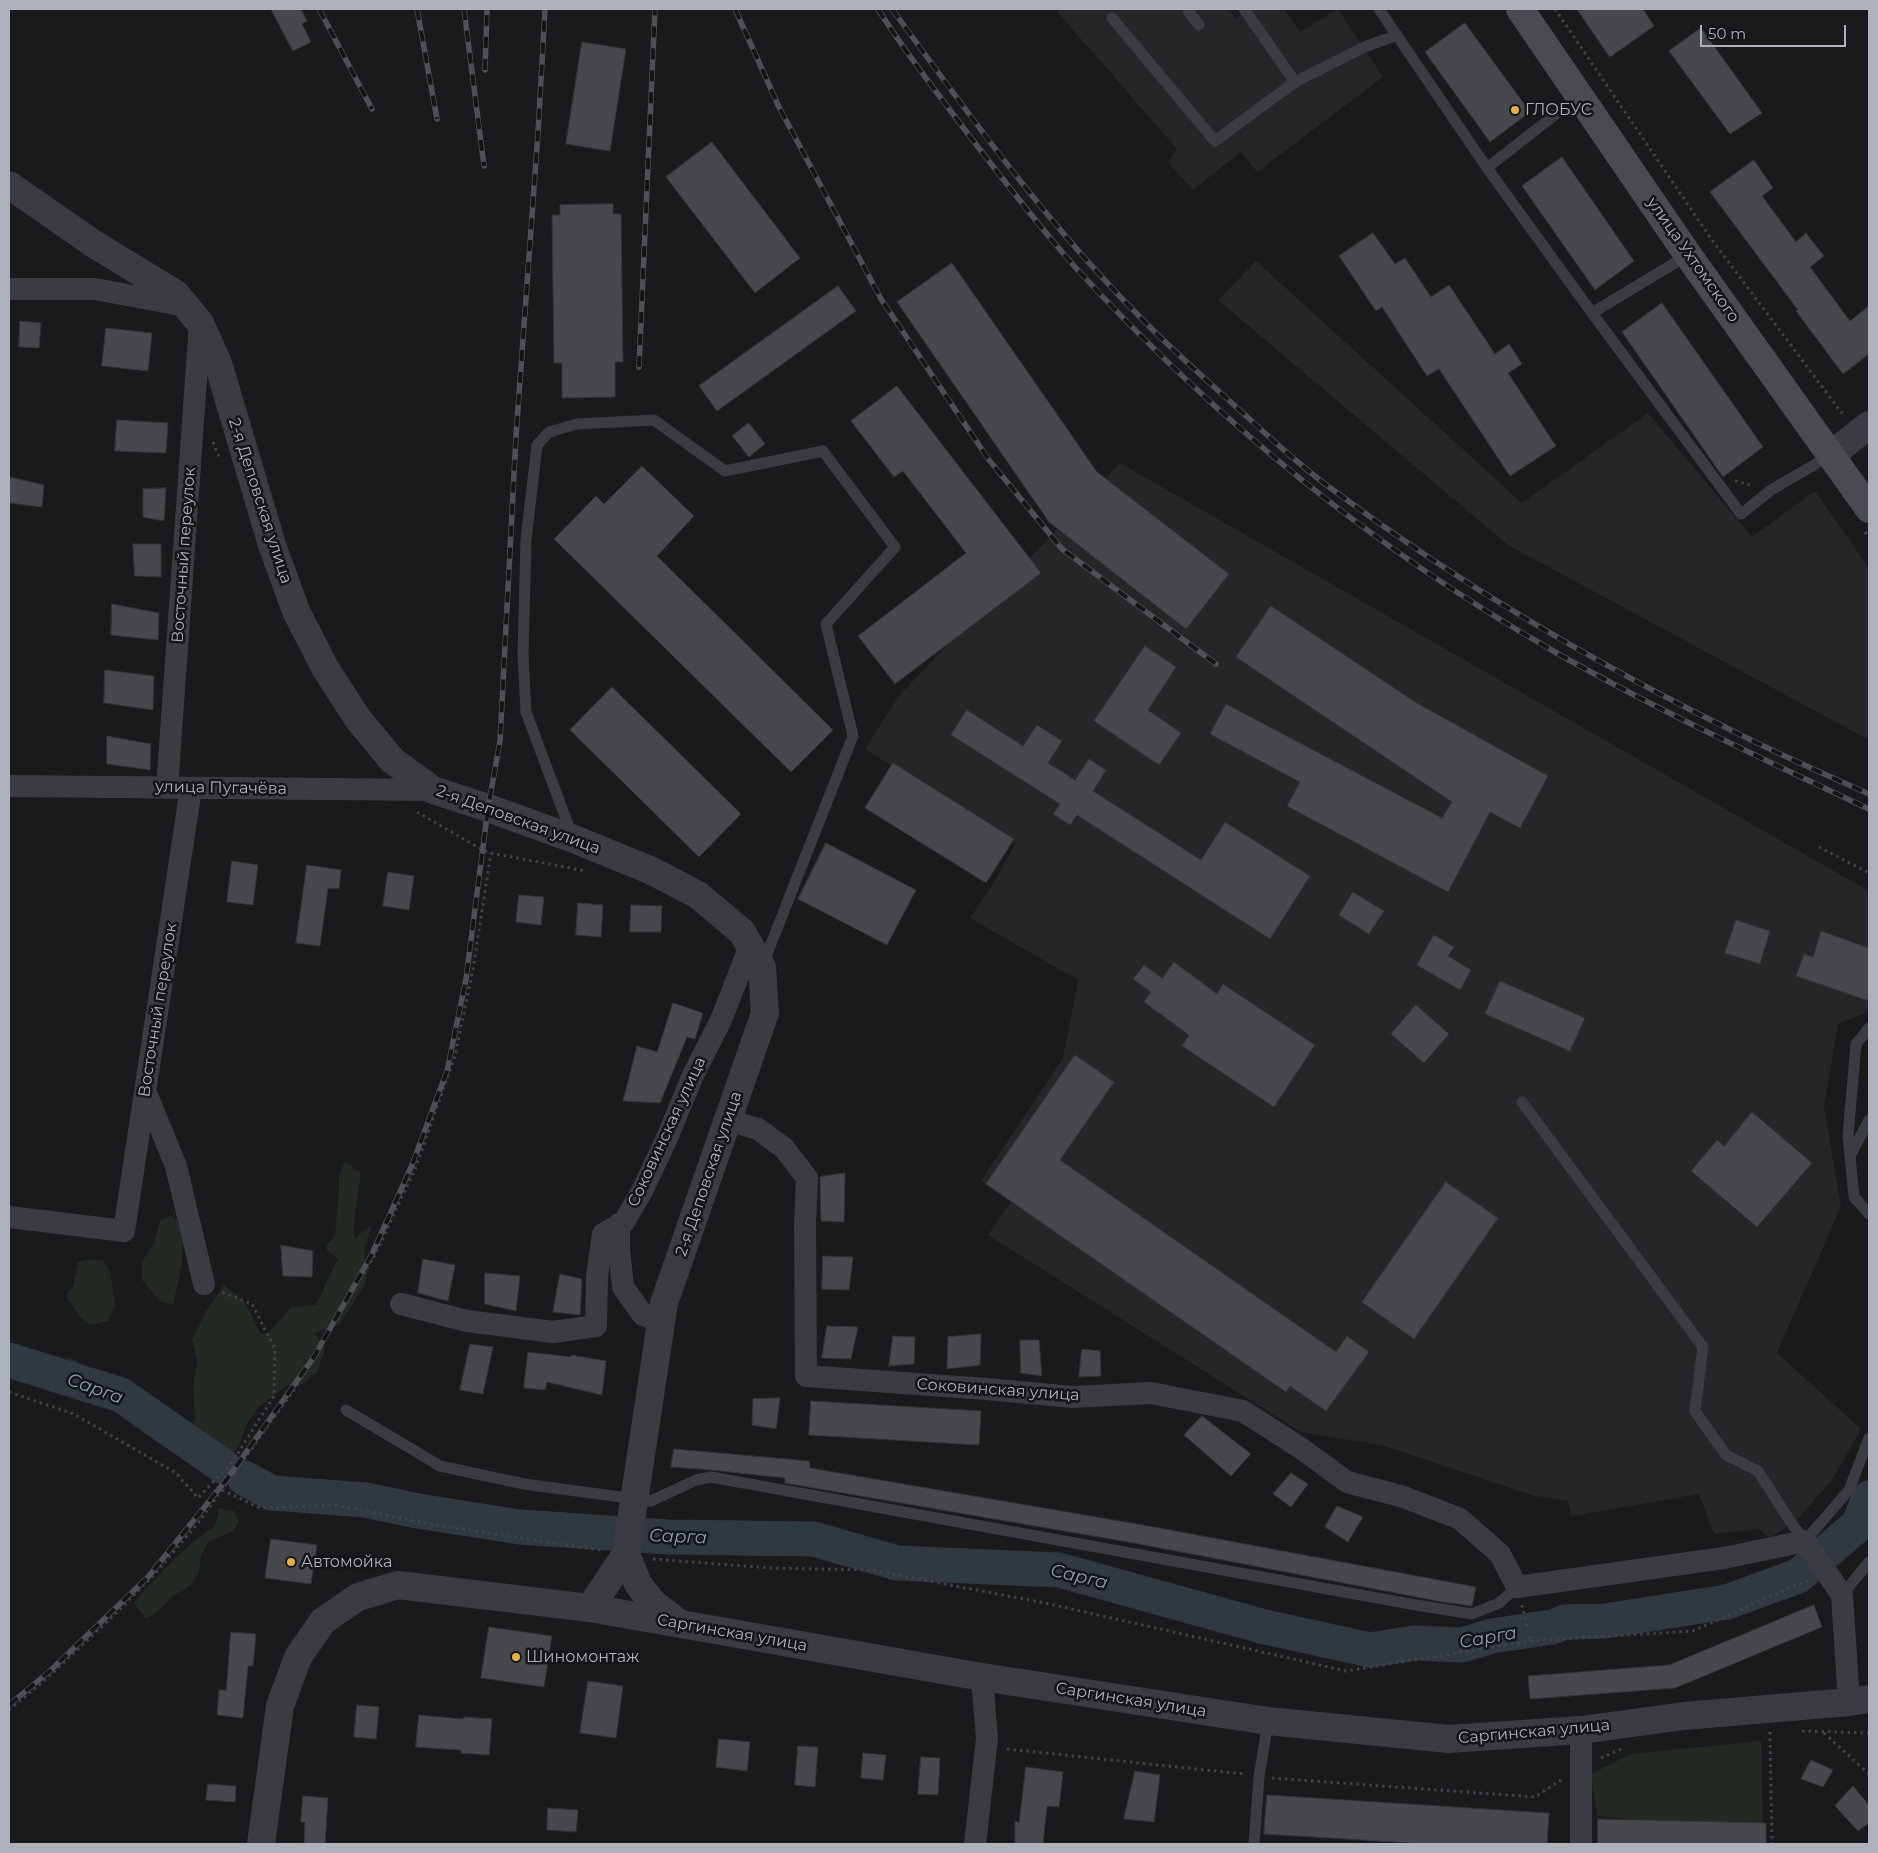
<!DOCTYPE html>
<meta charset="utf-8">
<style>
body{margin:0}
#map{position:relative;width:1878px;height:1853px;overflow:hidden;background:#1a1a1c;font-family:Montserrat,sans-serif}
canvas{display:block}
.frame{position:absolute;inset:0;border:10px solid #aeb2bb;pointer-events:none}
.scale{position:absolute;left:1700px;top:25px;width:146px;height:22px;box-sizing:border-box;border:2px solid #aeb2bb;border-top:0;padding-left:6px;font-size:15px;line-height:18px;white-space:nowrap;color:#aeb2bb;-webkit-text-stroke:4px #151517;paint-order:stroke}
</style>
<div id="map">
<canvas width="1878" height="1853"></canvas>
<div class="frame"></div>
<div class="scale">50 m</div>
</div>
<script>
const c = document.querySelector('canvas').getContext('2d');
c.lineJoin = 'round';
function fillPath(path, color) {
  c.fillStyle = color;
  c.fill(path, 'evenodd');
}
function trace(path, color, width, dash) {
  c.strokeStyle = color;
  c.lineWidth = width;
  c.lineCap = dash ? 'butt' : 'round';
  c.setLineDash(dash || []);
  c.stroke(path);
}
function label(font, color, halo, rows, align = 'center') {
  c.font = font + ' Montserrat,sans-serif';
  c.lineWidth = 5;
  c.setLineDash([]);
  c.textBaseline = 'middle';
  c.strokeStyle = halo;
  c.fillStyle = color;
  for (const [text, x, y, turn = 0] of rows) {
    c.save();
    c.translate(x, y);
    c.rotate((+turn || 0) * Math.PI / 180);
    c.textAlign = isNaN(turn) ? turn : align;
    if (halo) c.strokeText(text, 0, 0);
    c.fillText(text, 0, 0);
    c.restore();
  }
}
const built = new Path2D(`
 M1055,9H1229L1236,19L1249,9H1284L1300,32L1338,9L1383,77L1257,172L1241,152L1193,190L1168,162L1177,149Z
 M1256,261L1522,503L1648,413L1752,537L1815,491L1869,568V740L1508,545L1218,300Z
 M1120,463L1869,891V1011L1838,1024L1824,1106L1841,1206L1777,1353L1861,1429L1832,1480L1797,1520L1770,1538L1759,1529L1714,1534L1699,1494L1572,1516L1568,1501L1535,1496L1381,1445L1301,1432L988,1235L1011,1201L981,1181L1063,1058L1078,980L970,918L995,881L1015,844L865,749L898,697Z`);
const green = new Path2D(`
 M345,1161L361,1173L353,1231L356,1239L362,1232L372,1225L364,1252L368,1270L365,1284L340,1324L315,1333L325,1348L317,1372L303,1384L286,1386L259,1407L246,1425L240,1443L227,1463L217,1466L201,1459L188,1450L195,1417L193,1387L197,1359L192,1340L206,1311L224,1285L245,1302L260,1333L267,1334L292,1307L315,1305C324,1291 329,1274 338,1259L327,1251V1245L335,1236L339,1188V1175Z
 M171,1216L183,1223L182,1264L173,1305L160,1301L142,1280V1262L154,1243L160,1220Z
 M87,1260H102L110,1271L115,1305L108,1321L90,1325L81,1318L66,1296L73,1286L78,1262Z
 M67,1357L78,1361L81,1375L73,1387L60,1382V1365Z
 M219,1508L234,1511L239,1522L233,1531L209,1541L201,1555L199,1573L190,1586L171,1597L162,1608L146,1619L134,1603C158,1574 184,1547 215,1526Z
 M1761,1741L1763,1831L1597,1816L1591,1774L1631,1754Z`);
const river = new Path2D(`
 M9,1360L121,1395L224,1467
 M244,1478L272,1493L365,1500L418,1511L520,1527L668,1537L814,1539L897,1563L1059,1570L1265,1627L1370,1650L1414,1643L1462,1645L1492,1636L1552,1627L1565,1622L1605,1621L1727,1602L1798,1576L1859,1524L1869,1498`);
const building = new Path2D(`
 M271,9H301L307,21L302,24L311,42L293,51Z
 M1577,9H1643L1654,26L1610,57Z
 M1465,23L1530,112L1490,142L1425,52Z
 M1701,28L1762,113L1730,134L1669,51Z
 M582,42L626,49L610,151L566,144Z
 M712,142L800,258L755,293L666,177Z
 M1562,157L1634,261L1595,290L1522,186Z
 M1754,160L1773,188L1762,196L1796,242L1806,233L1824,256L1810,267L1850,321L1869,306V354L1843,374L1796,311L1798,310L1710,192Z
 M613,204V214H621L623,362H615V397L562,398V363H554L552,215H560V205Z
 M1373,233L1395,264L1405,258L1431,297L1449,285L1495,354L1509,344L1522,364L1508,373L1556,446L1510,476L1439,369L1427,376L1382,307L1376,311L1339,256Z
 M952,263L1097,472L1229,574L1186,629L1049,522L897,302Z
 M838,286L856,311L717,411L699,386Z
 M1662,303L1763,447L1723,477L1622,332Z
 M20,321L41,323L39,348L19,347Z
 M106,328L152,333L148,371L102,366Z
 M897,386L1041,573L895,684L858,636L966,553L903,471L894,477L851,421Z
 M117,420L168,423L166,453L115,451Z
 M749,423L765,444L749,457L732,436Z
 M642,466L694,516L657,556L833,730L791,772L554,539L596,496L604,504Z
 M9,477L44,485L42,507L9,503Z
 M166,488L164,521L143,517V489Z
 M133,544H161V577L135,576Z
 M112,604L159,613L158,640L111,635Z
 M1271,606L1415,702L1548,776L1520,828L1490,812L1448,892L1287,806L1300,782L1210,734L1226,704L1442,818L1452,802L1236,657Z
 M1145,646L1176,667L1148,710L1181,733L1159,765L1094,721Z
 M105,670L154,676L153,710L104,703Z
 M612,687L741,814L699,857L570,730Z
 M967,710L1023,746L1037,725L1062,741L1048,763L1075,780L1089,759L1106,770L1093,791L1201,860L1225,822L1310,876L1270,939L1077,815L1070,825L1053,814L1060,804L951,735Z
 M107,736L151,744L150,770L107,764Z
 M893,763L1014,839L986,883L865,808Z
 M826,843L916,890L887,945L798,899Z
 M232,861L258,865L253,905L227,902Z
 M307,865L341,870L339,889L328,888L320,946L296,943Z
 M388,872L414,876L409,910L383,906Z
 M1353,892L1384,911L1369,934L1339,915Z
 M519,895L544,897L541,925L516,922Z
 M578,903L603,905L601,937L576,935Z
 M631,905L662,906L661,932H630Z
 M1736,920L1770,931L1760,964L1725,953Z
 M1821,931L1869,948V1001L1796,976L1804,954L1813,957Z
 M1434,935L1454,947L1448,956L1471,970L1460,990L1417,965Z
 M1174,962L1217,994L1223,984L1315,1045L1274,1107L1182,1046L1189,1035L1144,1002L1151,992L1133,979L1144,965L1162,978Z
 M1500,981L1585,1018L1570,1051L1485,1014Z
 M673,1003L703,1013L695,1039L687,1037L660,1103L623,1101L637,1046L657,1052Z
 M1416,1005L1449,1034L1424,1063L1391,1034Z
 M1075,1055L1114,1082L1060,1160L1336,1352L1347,1336L1369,1352L1326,1411L1290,1386L1286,1392L986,1184Z
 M1752,1112L1812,1163L1757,1227L1691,1171L1717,1140L1724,1146Z
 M845,1173L844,1222L821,1221L820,1177Z
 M1446,1182L1498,1218L1414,1339L1362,1302Z
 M281,1245L313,1251L312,1277L283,1276Z
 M823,1256L853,1257L849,1290L822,1289Z
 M423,1259L455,1265L448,1301L418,1293Z
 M485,1273L520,1276L516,1311L485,1304Z
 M560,1274L582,1279L580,1315L553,1312Z
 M827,1326L858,1327L851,1359L822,1358Z
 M981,1334L980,1365L947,1369L948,1337Z
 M893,1336L915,1337L914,1364L889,1366Z
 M1020,1340H1039L1042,1376L1021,1373Z
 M470,1344L493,1347L483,1394L460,1390Z
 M1082,1349L1100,1351L1101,1376L1079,1377Z
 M528,1352L571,1357V1355L606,1361L602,1395L547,1382L545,1390L524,1388Z
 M780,1398L776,1429L752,1425L753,1399Z
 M811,1401L981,1411L979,1445L809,1435Z
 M1202,1416L1251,1454L1231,1476L1184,1435Z
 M674,1449L809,1461L810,1468L1143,1525L1476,1587L1472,1606L1443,1602L1134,1543L785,1483V1478L712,1470L671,1467Z
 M1291,1473L1308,1484L1291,1507L1273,1494Z
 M1337,1506L1363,1517L1348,1542L1325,1527Z
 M271,1539L317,1545L311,1584L265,1578Z
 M1814,1605L1822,1627L1675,1688L1530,1699L1528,1676L1669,1665Z
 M489,1627L552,1636L544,1687L481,1678Z
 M231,1632L256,1634L253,1666H248L243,1718L217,1715L219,1690H226Z
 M588,1681L623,1686L616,1738L580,1733Z
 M357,1705L379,1707L376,1739L354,1737Z
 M419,1715L463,1719L464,1717L492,1719L489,1755L461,1753V1750L416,1747Z
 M719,1739L750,1742L747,1771L716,1767Z
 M798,1746L818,1747L815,1787L795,1785Z
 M863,1753L886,1755L883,1780L861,1778Z
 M921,1757L940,1758L938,1795L918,1794Z
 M1811,1760L1833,1770L1823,1787L1801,1779Z
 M1026,1767L1063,1772L1059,1807L1047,1806L1043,1844H1015V1821L1019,1822Z
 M1135,1771L1160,1775L1154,1822L1124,1819Z
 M208,1784L236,1786L235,1802L206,1800Z
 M1853,1786L1869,1805V1823L1858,1831L1835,1806Z
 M1267,1795L1549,1813L1547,1844H1427L1264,1834Z
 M303,1796L328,1798L325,1844H304L305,1822H301Z
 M548,1808L578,1810L576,1832L547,1830Z
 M1598,1819L1766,1823V1844H1598Z`);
const path = new Path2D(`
 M1555,9L1712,240L1844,416
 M213,442L220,459
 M1735,481L1753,486
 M1865,532L1869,538
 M417,812L483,850L491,853L586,871
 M1819,847L1869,873
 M9,1392L74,1414L176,1473L198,1498L233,1461L274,1396L275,1349L252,1304L222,1292
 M222,1490L260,1508L336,1505L431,1524L600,1550
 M653,1559L771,1568L871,1570L1045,1603L1346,1671L1530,1641L1693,1631L1808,1580
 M1522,1605L1530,1641
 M9,1710L44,1681L111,1618L152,1577L198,1523L296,1387L375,1255L416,1167L455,1056L473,969L491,853
 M1802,1731L1869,1733
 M1770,1732L1772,1844
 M1824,1733L1869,1774
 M1007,1749L1244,1774
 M1601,1758L1621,1749
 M1272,1778L1535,1797L1561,1780`);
const service = new Path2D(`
 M1244,9L1295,82
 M1379,9L1487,168L1592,313L1741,514L1771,490L1831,455
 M1188,11L1199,25
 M1112,18L1215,141L1295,82L1362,48L1397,35
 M1487,168L1579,96
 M1592,313L1688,255
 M572,835L526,712L523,655L526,540L537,445L549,432L577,424L654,420L725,471L823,451L895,547L826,624L853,736L763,964
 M1869,1028L1856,1044L1848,1136L1854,1197L1869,1214
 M1522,1102L1703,1347L1695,1411L1726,1455L1758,1471L1792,1524L1805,1541L1849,1490L1869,1438
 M1850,1156L1869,1120
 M346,1410L440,1466L524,1484L651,1501L696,1480L711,1477L1416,1605L1472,1614L1499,1603L1517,1587
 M1842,1595L1869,1562
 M1254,1844L1259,1777L1268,1721`);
const minor = new Path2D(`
 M9,289H95L186,306
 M9,786L433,790
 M167,788L200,323
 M146,1093L176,1166L204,1284
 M727,1120L758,1129L784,1148L807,1178L805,1223L806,1376L986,1389L1073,1397L1151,1393L1243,1411L1302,1449L1347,1482L1404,1497L1460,1519L1500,1554L1517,1587L1724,1558L1805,1541L1842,1595L1849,1702
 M9,1217L124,1231L191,788
 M619,1224V1249L623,1287L643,1315L662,1321
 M401,1304L467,1321L553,1332L596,1326L597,1277L603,1234L624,1222L642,1191L667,1138L693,1075L721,1020L750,946
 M1581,1730V1844
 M975,1844L987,1739L982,1677`);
const tertiary = new Path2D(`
 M9,185L94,244L176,294L200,323L218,363L272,545L296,611L325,668L358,719L392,760L433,790L488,808L574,839L652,871L698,895L742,932L762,967L765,1013L664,1303L626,1554L590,1608
 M1831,455L1869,425
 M626,1554L638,1584L653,1603L679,1623
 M261,1844L280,1706L298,1657L323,1621L358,1597L398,1585L590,1608L982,1677L1268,1721L1449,1739L1581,1730L1684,1716L1849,1702L1869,1699`);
const secondary = new Path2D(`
 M1520,9L1688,255L1869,509`);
const rail = new Path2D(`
 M319,9L372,109
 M417,9L437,119
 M464,9L484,166
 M735,9L779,107L881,299L989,460L1062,549L1216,664
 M878,9C904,51 935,90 965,130C1001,177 1036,223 1075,267C1214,419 1376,550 1555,652C1657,710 1763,759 1869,809
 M892,9C969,115 1047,224 1140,317C1170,348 1202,376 1234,405C1267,435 1300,466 1336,492C1465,588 1603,668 1747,738C1787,758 1829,776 1869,794
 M485,70L487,9
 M639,367L655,9
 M9,1705L51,1670L148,1577L227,1479L314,1357L372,1254L412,1165L447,1071L466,979L488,808L500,741L516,436L538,133L545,9`);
const markers = [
 [1515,110,5,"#e6b048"],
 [291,1562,5,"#e6b048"],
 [516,1657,5,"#e6b048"]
];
const poiNames = [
 ["ГЛОБУС",1525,110],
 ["Автомойка",301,1562],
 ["Шиномонтаж",526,1657]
];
const streetNames = [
 ["улица Ухтомского",1693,260,55],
 ["2-я Деповская улица",260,501,72],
 ["Восточный переулок",184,555,-86],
 ["улица Пугачёва",221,788,1],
 ["2-я Деповская улица",518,820,20],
 ["Восточный переулок",158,1010,-81],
 ["Соковинская улица",667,1132,-65],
 ["2-я Деповская улица",709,1174,-71],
 ["Соковинская улица",998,1390,4],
 ["Саргинская улица",732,1633,10],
 ["Саргинская улица",1131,1700,9],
 ["Саргинская улица",1534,1732,-5]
];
const waterNames = [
 ["Сарга",95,1389,20],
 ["Сарга",678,1537,2],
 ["Сарга",1079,1577,13],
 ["Сарга",1488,1638,-10]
];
fillPath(built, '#262629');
fillPath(green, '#222a23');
trace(river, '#313940', 35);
fillPath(building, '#47484c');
trace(building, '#343438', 1);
trace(path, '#414348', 3, [2.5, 4]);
trace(service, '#3b3c41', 11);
trace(minor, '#3b3c41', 22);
trace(tertiary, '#3b3c41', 28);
trace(secondary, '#4a4b51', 28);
trace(rail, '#4f5056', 5.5);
trace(rail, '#151517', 4, [11]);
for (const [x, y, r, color] of markers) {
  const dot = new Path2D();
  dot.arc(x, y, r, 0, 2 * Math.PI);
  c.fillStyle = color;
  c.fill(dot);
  trace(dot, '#151517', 2);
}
label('16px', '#aeb2bb', '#151517', poiNames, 'left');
label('16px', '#aeb2bb', '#151517', streetNames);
label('italic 18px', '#889fb3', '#151517', waterNames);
</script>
